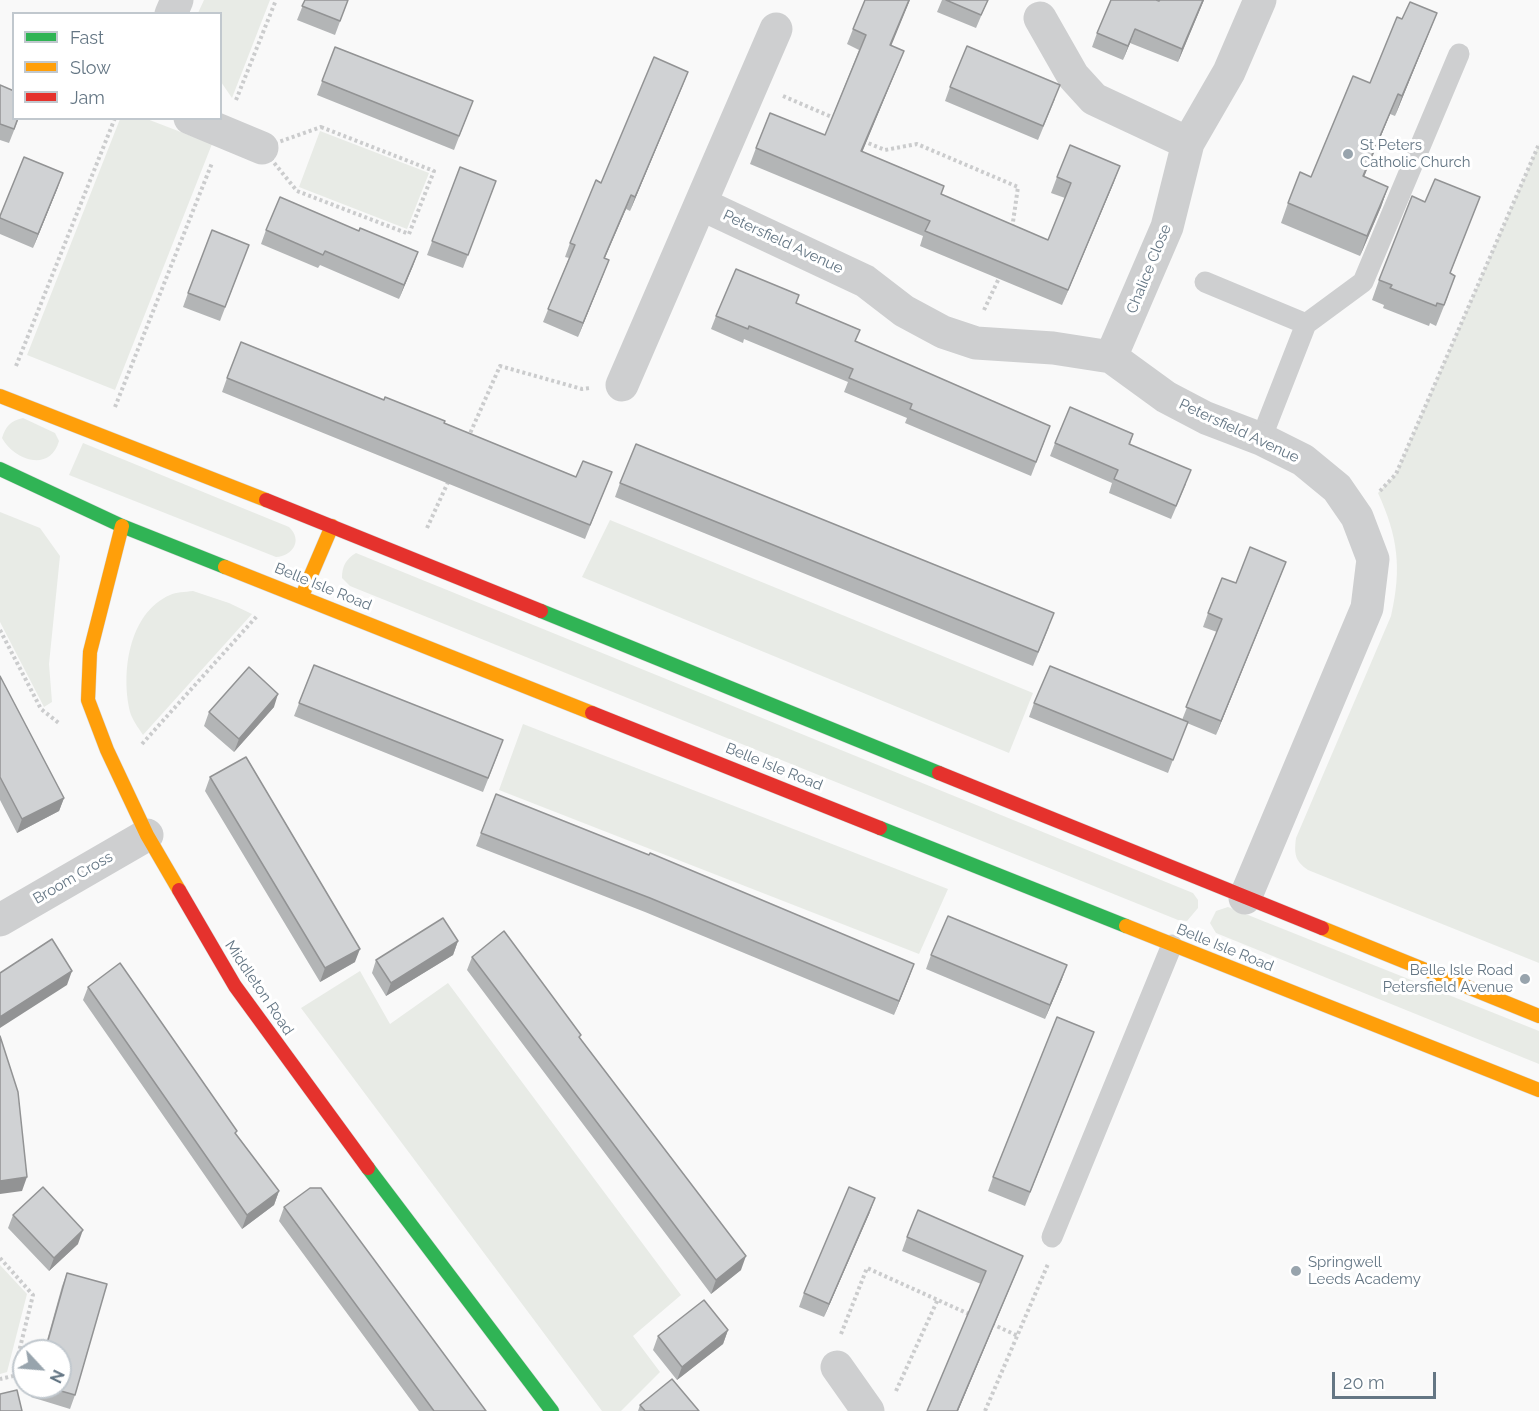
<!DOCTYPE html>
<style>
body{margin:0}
#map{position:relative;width:1539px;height:1411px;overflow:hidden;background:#f9f9f9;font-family:Raleway,sans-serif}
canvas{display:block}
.legend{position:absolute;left:12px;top:12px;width:210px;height:108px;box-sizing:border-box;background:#fff;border:2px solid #c1c8ce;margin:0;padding:8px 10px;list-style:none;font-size:18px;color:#647684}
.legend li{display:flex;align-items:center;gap:12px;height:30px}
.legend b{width:30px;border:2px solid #c1c8ce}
.north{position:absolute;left:12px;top:1339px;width:60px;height:60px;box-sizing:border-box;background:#fff;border:2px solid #c1c8ce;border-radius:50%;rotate:116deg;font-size:16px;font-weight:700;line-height:24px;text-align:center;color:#647684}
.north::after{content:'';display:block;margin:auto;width:21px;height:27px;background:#98a4ad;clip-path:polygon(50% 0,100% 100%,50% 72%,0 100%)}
.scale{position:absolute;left:1332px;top:1372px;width:104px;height:27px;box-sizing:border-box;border:3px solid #647684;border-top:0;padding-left:8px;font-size:18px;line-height:21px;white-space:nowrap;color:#647684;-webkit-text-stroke:4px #fff;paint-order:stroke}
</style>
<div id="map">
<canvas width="1539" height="1411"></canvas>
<ul class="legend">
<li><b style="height:8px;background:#30b455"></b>Fast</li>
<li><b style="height:8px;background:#ff9f0a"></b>Slow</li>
<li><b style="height:8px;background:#e5322d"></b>Jam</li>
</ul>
<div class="north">N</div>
<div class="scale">20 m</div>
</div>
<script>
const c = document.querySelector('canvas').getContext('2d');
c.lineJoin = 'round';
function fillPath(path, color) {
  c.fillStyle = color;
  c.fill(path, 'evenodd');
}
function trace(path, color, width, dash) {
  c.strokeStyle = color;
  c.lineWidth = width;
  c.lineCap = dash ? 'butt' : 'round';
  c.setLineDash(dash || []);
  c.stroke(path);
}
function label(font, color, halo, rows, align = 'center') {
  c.font = font + ' Raleway,sans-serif';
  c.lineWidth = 6;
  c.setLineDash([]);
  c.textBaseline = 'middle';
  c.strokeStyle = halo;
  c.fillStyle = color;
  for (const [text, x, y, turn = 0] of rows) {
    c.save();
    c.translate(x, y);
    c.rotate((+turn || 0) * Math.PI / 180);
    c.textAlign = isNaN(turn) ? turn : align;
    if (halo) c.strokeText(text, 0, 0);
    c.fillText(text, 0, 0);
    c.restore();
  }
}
const green = new Path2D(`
 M204,0H270L232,98L221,82L220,14L198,13Z
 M120,119H147L212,144L115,390L27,355Z
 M320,131L429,173L407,229L299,187Z
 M1539,144V963L1308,870C1295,861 1294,854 1296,838L1391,616C1402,568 1398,537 1378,493L1396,474Z
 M23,418L55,433L59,441C50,473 14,460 2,438C6,426 10,421 23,418Z
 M83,443L289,527C303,540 293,556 276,557L69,475Z
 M0,512L40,528L60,556L49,664L52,702L44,707L0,622Z
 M610,520L1033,693L1009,753L582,577Z
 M356,553L1193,893L1198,900V908L1187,921L1178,920L350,586L342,578C342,566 346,559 356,553Z
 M193,591L229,603L252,614L143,735C139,729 134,722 131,715C120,676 128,613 170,595C176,592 185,592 193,591Z
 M523,724L948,889L919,954L499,790Z
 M1228,907L1539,1031V1064L1216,933L1210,923L1216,911Z
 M360,971L390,1024L448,983L681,1295L633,1336L660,1372L621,1411H602L301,1008Z
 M0,1265L27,1294L7,1372L0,1374Z`);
const path = new Path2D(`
 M783,96L834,118
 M236,100L276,0
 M321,127L434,171L409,234L297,191L262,148Z
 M863,141L885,150L917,144L1018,187L1012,229
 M984,310L1000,276
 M16,366L115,118
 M115,407L212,163
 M468,438L500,366L582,389L590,388
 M1380,491L1396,474L1539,144
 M427,528L449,480
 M0,630L41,709L60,724
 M142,744L257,616
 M0,1258L33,1295L13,1376L0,1379
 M992,1324L1018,1336
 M841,1334L867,1268L971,1315
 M896,1391L938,1299
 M985,1411L1048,1264`);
const lane = new Path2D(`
 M1205,282L1306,324L1261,439
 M1306,324L1363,282L1459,54
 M1052,1237L1172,945`);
const street = new Path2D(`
 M171,14L177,0
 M1040,18L1073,76L1094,99L1188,143
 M190,118L262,148
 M701,204L865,281L904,311L943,332L976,343L1053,348L1111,357L1166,397L1206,418L1261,439L1303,460L1337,488L1357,517L1373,559L1367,608L1245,898
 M1111,357L1167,227L1188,143L1229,72L1260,0
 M622,385L776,29
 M0,920L147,835
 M837,1367L868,1411`);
const fast = new Path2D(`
 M0,469L122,526L225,567
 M541,611L939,773
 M880,828L1126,926
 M368,1168L552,1411`);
const slow = new Path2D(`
 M0,396L266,500
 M122,526L90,652L88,700L107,750L147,835L179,890
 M225,567L592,713
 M302,596L332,526
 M1126,926L1539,1090
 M1322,928L1539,1016`);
const jam = new Path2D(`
 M266,500L541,611
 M592,713L880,828
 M939,773L1322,928
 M179,890L235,986L368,1168`);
const wall = new Path2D(`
 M305,0H348L335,35L297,20Z
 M942,0H988L976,28L937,12Z
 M1204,0L1178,62L1130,43L1123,60L1092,47L1097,33L1159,1Z
 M1437,13L1395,116L1390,114L1364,177L1388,187L1381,207L1360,256L1281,223L1288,203L1311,177L1370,83L1402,19Z
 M853,29L904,51L862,152L941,194L1048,240L1065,198L1051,193L1057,177L1114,182L1062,305L920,246L923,236L750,164L756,148L825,135L859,50L847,44Z
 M335,47L473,101L454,150L317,95Z
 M688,72L630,211L626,209L605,258L604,273L578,337L543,322L569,258L565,257L570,243L601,183Z
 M0,85L14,118H19L9,143L0,140Z
 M950,87L1055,99L1038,140L945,101Z
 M460,167L496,181L463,268L427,255Z
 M58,187L33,248L0,234V216Z
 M1480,197L1450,274L1448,296L1436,326L1430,323L1429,326L1383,308L1384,305L1372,300L1379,280L1425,202Z
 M266,230L359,231L418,252L399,299L320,265L318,268L261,244Z
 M249,245L220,321L183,307L188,293Z
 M796,303L856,341L1045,440L1031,476L905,423L907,418L844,392L848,382L744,339L743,343L711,329L716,316Z
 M227,378L384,400L576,477L612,472L585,539L222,392Z
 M1133,434L1130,445L1186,484L1171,519L1109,493L1112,483L1050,456L1055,443Z
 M620,483L1049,627L1033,666L615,497Z
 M1286,562L1216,735L1187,723L1168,773L1029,717L1034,703L1182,720L1217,632L1203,627L1208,613L1236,583Z
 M314,665L498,754L483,792L294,716Z
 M0,676L64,798L59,811L17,833L0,800Z
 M274,707L234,752L204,726L209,712Z
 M210,777L355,962L320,982L205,791Z
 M481,833L914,964L894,1015L645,912L476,846Z
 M458,941L453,955L386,996L372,973L376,960Z
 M931,955L1062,979L1045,1019L926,969Z
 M472,957L580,1038L741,1270L711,1294L467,970Z
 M88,987L236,1134L279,1191L274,1205L242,1229L83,1000Z
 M1094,1032L1025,1206L988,1191L993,1177Z
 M284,1207L486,1411H419L279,1221Z
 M870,1212L824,1317L799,1307L804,1293Z
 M13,1215L78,1244L49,1271L8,1228Z
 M907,1237L1018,1269L958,1411H927L981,1284L902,1251Z
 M67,1273L75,1395L70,1409L31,1397L34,1387H60V1351H44L62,1286Z
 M728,1330L723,1344L677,1380L653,1350L658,1336Z
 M640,1405L699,1411H638Z`);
const shadedWall = new Path2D(`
 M909,0H910L885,61L890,45Z
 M1203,0H1204L1178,62L1182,49Z
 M1437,13L1429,33L1395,116L1402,96Z
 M1135,29L1130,43L1123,60L1128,46Z
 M904,51L898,66L856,167L861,151Z
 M688,72L683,85L630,211L635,197Z
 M1398,94L1390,114L1356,196L1363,176Z
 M1120,166L1114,182L1062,305L1068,290Z
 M63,173L58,187L33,248L38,234Z
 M1388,187L1381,207L1360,256L1367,236Z
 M631,195L626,209L599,271L604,258Z
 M418,252L413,266L399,299L404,285Z
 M609,260L604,273L578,337L583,323Z
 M1286,562L1281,575L1216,735L1221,721Z
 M278,694L274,707L234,752L239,739Z
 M64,798L59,811L17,833L22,819Z
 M458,941L453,955L386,996L391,983Z
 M360,949L355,962L320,982L325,968Z
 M914,964L909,978L894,1015L899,1001Z
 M1067,965L1062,979L1045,1019L1050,1005Z
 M72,971L67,985L0,1028V1017Z
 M27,1177L22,1191L0,1194V1181Z
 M279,1191L274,1205L242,1229L247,1215Z
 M875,1198L870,1212L824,1317L829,1304Z
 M83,1230L78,1244L49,1271L54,1258Z
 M746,1256L741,1270L711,1294L716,1280Z
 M1023,1256L958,1411H957Z
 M728,1330L723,1344L677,1380L682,1367Z`);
const building = new Path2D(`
 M305,0H348L340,21L302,6Z
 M865,0H909L890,45L904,51L861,151L944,186L941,194L1048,240L1071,183L1057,177L1070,145L1120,166L1068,290L925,231L930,221L756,148L770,113L825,135L866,35L853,29Z
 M946,0H988L981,15Z
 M1111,0H1156L1159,1L1160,0H1203L1182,49L1135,29L1128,46L1097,33Z
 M1410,2L1437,13L1402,96L1398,94L1363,176L1388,187L1367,236L1288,203L1300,172L1311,177L1353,76L1370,83L1397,17L1402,19Z
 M967,46L1060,85L1043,126L950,87Z
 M335,47L473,101L459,136L322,81Z
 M654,57L688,72L635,197L631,195L604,258L609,260L583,323L548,309L575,245L570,243L596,180L601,183Z
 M0,85L14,91V118H18L14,129L0,124Z
 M24,157L63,173L38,234L0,218V216Z
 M460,167L496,181L468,255L432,241Z
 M1435,179L1480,197L1450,273L1455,276L1444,305L1437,303L1436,306L1390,288L1392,285L1379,280L1412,196L1425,202Z
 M280,197L359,231L360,228L418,252L404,285L325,251L323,255L266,230Z
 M212,230L249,245L225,307L188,293Z
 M736,269L799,295L796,303L860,330L855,341L1050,426L1036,462L910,409L912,404L849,378L853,369L749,326L748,329L716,316Z
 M241,342L384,400L385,397L445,421L444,423L576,477L583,461L612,472L590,525L227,378Z
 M1070,407L1133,434L1129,444L1191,470L1176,506L1114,479L1118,470L1055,443Z
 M636,444L1054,613L1038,652L620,483Z
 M1250,547L1286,562L1221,721L1186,707L1222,619L1208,613L1222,578L1236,583Z
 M314,665L503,740L488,778L299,703Z
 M1050,666L1188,722L1173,760L1034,703Z
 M249,667L278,694L239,739L209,712Z
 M0,676L64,798L22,819L0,777Z
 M246,757L360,949L325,968L210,777Z
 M496,794L649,855L650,853L914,964L899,1001L650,898L481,833Z
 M948,916L1067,965L1050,1005L931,955Z
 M443,918L458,941L391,983L376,960Z
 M504,931L581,1035L579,1037L746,1256L716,1280L472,957Z
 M52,939L72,971L0,1017V973Z
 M120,963L237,1131L235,1133L279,1191L247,1215L88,987Z
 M1057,1017L1094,1032L1030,1192L993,1177Z
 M0,1036L18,1092L27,1177L0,1181Z
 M43,1187L83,1230L54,1258L13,1215Z
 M849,1187L875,1198L829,1304L804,1293Z
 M310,1188H321L486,1411H434L284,1207Z
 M918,1210L1023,1256L957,1411H927L986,1271L907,1237Z
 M67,1273L107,1284L75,1395L47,1387H60V1351H45Z
 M704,1300L728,1330L682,1367L658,1336Z
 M672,1379L699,1411H645L640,1405Z
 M17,1390L22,1411H0V1394Z`);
const markers = [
 [1348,154,6,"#98a4ad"],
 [1525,979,6,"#98a4ad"],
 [1296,1271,6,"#98a4ad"]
];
const poiNames = [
 ["St Peters",1360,145],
 ["Catholic Church",1360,162],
 ["Belle Isle Road",1513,970,"right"],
 ["Petersfield Avenue",1513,987,"right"],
 ["Springwell",1308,1262],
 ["Leeds Academy",1308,1279]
];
const streetNames = [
 ["Petersfield Avenue",783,242,25],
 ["Chalice Close",1149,269,-68],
 ["Petersfield Avenue",1239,431,25],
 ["Belle Isle Road",323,587,22],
 ["Belle Isle Road",774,767,22],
 ["Broom Cross",73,878,-30],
 ["Belle Isle Road",1225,948,22],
 ["Middleton Road",259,988,56]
];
fillPath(green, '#e8ebe6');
trace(fast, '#d6d7d8', 15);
trace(slow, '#d6d7d8', 15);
trace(jam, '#d6d7d8', 15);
trace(path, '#cbcccd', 4, [3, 3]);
trace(lane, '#cecfd0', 21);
trace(street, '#cecfd0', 33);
trace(fast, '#30b455', 14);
trace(slow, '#ff9f0a', 14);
trace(jam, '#e5322d', 14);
fillPath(wall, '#b3b5b6');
fillPath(shadedWall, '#929394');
fillPath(building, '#d0d2d4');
trace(building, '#929394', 1.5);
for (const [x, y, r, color] of markers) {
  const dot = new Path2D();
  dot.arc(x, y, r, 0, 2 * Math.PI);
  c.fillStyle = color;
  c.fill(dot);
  trace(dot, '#fff', 2);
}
label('15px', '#647684', '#fff', poiNames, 'left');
label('15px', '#647684', '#fff', streetNames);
</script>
